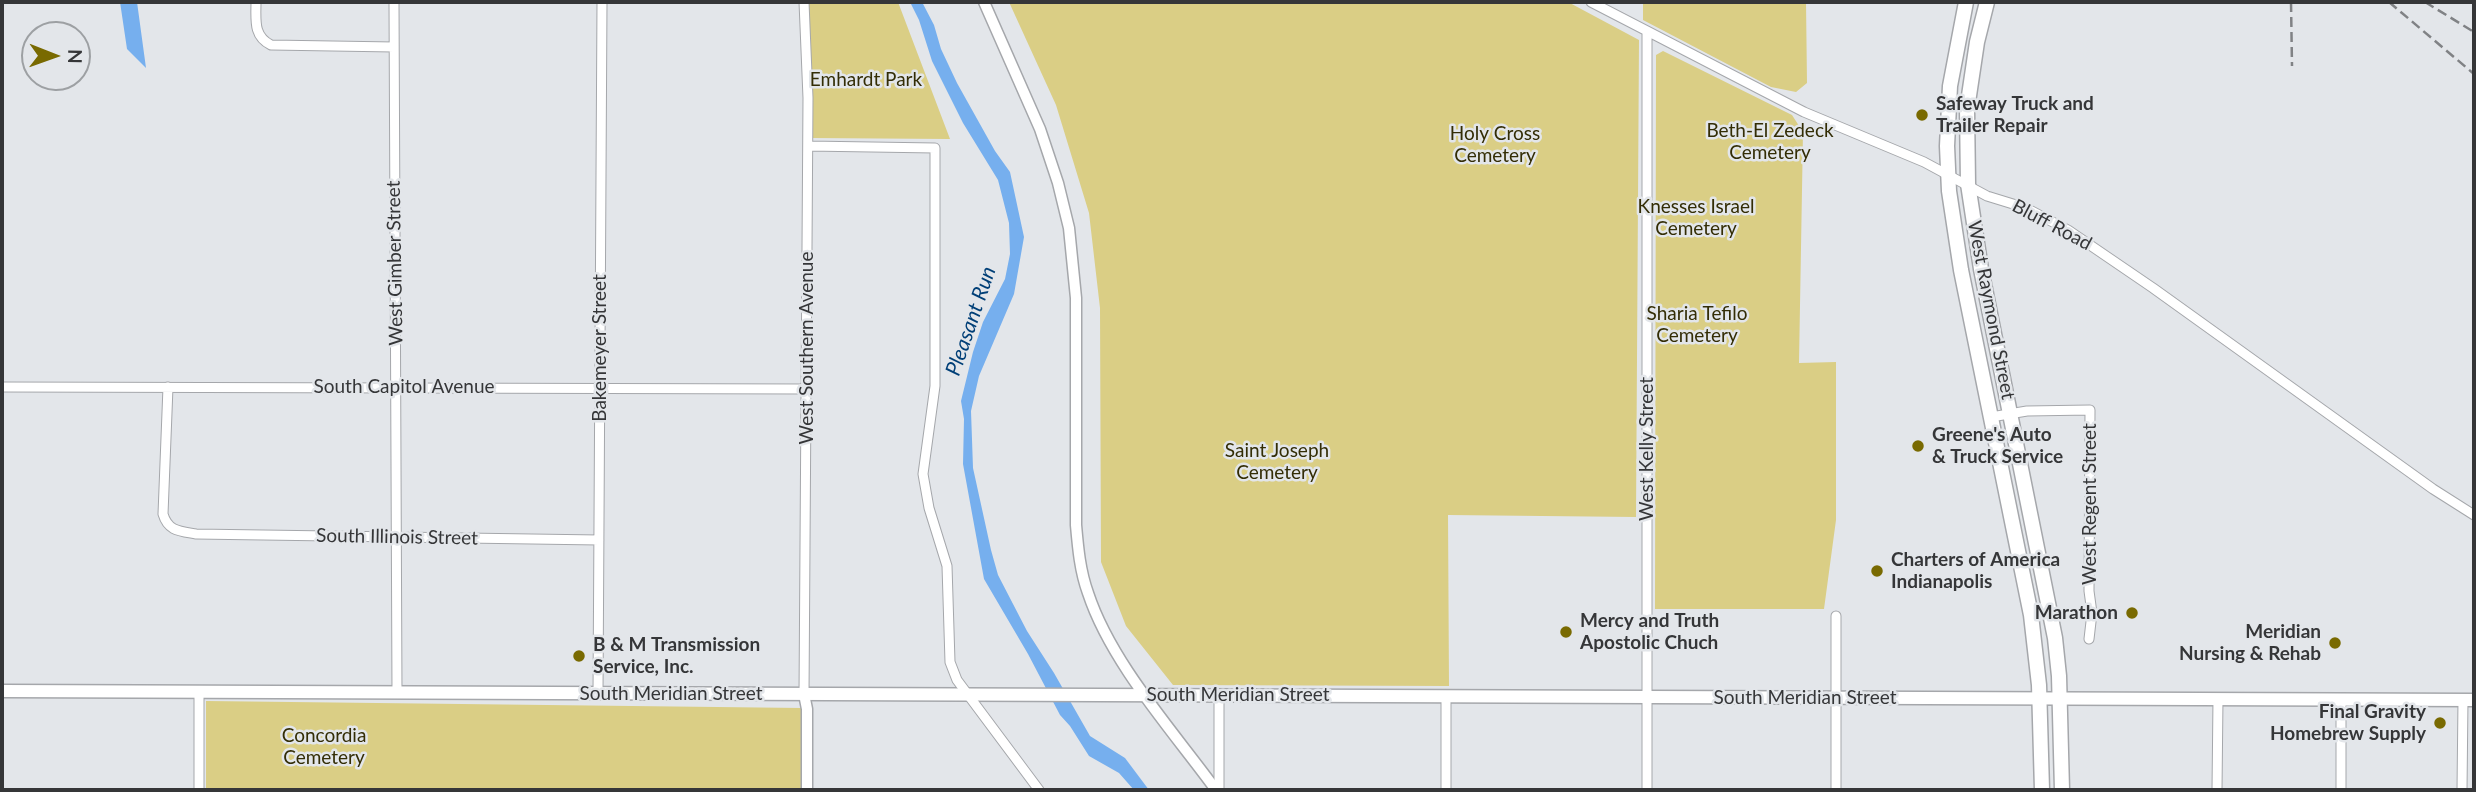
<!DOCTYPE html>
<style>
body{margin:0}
#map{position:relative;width:2476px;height:792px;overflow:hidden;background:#e3e6ea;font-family:Lato,sans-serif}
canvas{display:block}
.frame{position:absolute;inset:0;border:4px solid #353638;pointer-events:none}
.north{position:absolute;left:21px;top:21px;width:70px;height:70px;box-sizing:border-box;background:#e3e6ea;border:2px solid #9da0a3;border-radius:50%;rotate:91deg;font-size:19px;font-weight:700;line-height:28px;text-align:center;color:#353638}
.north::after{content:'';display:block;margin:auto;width:24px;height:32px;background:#796a01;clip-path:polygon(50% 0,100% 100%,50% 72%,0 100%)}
</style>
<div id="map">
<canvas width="2476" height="792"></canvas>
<div class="frame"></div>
<div class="north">N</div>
</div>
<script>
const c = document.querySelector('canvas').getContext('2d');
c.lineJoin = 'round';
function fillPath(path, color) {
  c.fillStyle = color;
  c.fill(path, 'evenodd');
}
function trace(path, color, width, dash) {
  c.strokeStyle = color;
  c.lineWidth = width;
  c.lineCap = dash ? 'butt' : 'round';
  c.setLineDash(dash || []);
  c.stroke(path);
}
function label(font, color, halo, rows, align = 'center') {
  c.font = font + ' Lato,sans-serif';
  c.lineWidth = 5;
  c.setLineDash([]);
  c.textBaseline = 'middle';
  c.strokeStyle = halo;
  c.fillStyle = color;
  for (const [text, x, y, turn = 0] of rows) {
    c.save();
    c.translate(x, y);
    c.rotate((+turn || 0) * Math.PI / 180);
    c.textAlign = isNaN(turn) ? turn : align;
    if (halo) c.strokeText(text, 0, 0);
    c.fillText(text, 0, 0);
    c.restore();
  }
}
const green = new Path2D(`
 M807,2H898L950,139L810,138Z
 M1009,2H1568L1639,40L1636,517L1448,515L1449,686L1173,685L1126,626L1101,562L1100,308L1089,213L1056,105Z
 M1643,2H1806L1807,83L1796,92L1771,87L1643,20Z
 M1663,51L1792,115L1803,132L1799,363L1836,362V520L1824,609H1655L1656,55Z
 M206,701L802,708L801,790H206Z`);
const water = new Path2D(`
 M120,2H137L146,68L127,49Z
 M910,2H922L934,25L941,49L957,83L995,151L1010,172L1024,237L1014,294L979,376L971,411L973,468L991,550L998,575L1027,631L1054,673L1090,736L1125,758L1149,790H1134L1119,773L1089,756L1070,726L1060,715L1028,654L984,579L963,464L964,419L961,401L973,352L983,322L1005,279L1010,254L1009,223L998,180L963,123L932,61L919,20Z`);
const minor = new Path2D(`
 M256,2C256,20 253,36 271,45L394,47
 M394,2L397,693
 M804,2L808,98L804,694
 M1591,2L1804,112L1924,162L1987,196L2026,208L2068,230L2153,288L2433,489L2474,515
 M808,146L935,148V386L923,474L929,508L947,566L950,662L957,680L1039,790
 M2,387L807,389
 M168,387L163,514C168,531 179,531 196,534L599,540
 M1991,417L2027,411L2090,410L2089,591L2092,613L2089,639
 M1836,616V790
 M199,692V790
 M598,693L602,2
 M1219,790V695
 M1446,790V696
 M1647,790V32
 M2217,790L2218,699
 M2341,790V700
 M2462,790L2463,700`);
const tertiary = new Path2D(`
 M984,2L1040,129L1058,183L1069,228L1076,298V525C1078,548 1080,571 1088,593C1111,663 1173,731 1216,790
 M804,694L807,709V790`);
const secondary = new Path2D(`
 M2,691L2474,700`);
const primary = new Path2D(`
 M1966,2L1950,86L1947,146L1949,191L1961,270L2031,615L2039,685L2042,790
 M1987,2L1977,42L1967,109L1968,184L1981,269L2055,638L2059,676L2062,790`);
const rail = new Path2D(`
 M2291,2L2292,66
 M2389,2L2474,74
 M2425,2L2474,32`);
const markers = [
 [1922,115,7,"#796a01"],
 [1918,446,7,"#796a01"],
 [1877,571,7,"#796a01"],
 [2132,613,7,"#796a01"],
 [1566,632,7,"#796a01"],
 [2335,643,7,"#796a01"],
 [579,656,7,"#796a01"],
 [2440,723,7,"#796a01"]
];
const parkNames = [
 ["Emhardt Park",866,80],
 ["Beth-El Zedeck",1770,131],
 ["Cemetery",1770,153],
 ["Holy Cross",1495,134],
 ["Cemetery",1495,156],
 ["Knesses Israel",1696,207],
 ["Cemetery",1696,229],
 ["Sharia Tefilo",1697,314],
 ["Cemetery",1697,336],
 ["Saint Joseph",1277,451],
 ["Cemetery",1277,473],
 ["Concordia",324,736],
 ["Cemetery",324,758]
];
const poiNames = [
 ["Safeway Truck and",1936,104],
 ["Trailer Repair",1936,126],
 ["Greene's Auto",1932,435],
 ["& Truck Service",1932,457],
 ["Charters of America",1891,560],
 ["Indianapolis",1891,582],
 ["Marathon",2118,613,"right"],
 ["Mercy and Truth",1580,621],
 ["Apostolic Chuch",1580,643],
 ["Meridian",2321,632,"right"],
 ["Nursing & Rehab",2321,654,"right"],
 ["B & M Transmission",593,645],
 ["Service, Inc.",593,667],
 ["Final Gravity",2426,712,"right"],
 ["Homebrew Supply",2426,734,"right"]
];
const streetNames = [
 ["Bluff Road",2052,225,28],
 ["West Gimber Street",395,263,-91],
 ["West Raymond Street",1991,310,79],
 ["Bakemeyer Street",600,348,-90],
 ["West Southern Avenue",807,348,-90],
 ["South Capitol Avenue",404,387],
 ["West Kelly Street",1647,449,-90],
 ["West Regent Street",2090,504,-90],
 ["South Illinois Street",397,537,1],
 ["South Meridian Street",671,694],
 ["South Meridian Street",1238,695],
 ["South Meridian Street",1805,698]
];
const waterNames = [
 ["Pleasant Run",971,321,-71]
];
fillPath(green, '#dace85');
fillPath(water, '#76afee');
trace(minor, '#a5a7ab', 11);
trace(tertiary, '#a5a7ab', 13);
trace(secondary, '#a5a7ab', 15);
trace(primary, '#a5a7ab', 17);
trace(minor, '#fff', 9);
trace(tertiary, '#fff', 10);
trace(secondary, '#fff', 12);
trace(primary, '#fff', 14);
trace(rail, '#808285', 2.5, [10, 5]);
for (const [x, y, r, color] of markers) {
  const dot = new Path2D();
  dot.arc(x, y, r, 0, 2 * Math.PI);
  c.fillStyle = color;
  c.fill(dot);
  trace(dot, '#e3e6ea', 2.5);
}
label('19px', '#332d05', '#e3e6ea', parkNames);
label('bold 19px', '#353638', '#e3e6ea', poiNames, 'left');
label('19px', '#353638', '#e3e6ea', streetNames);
label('italic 21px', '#003f77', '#e3e6ea', waterNames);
</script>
